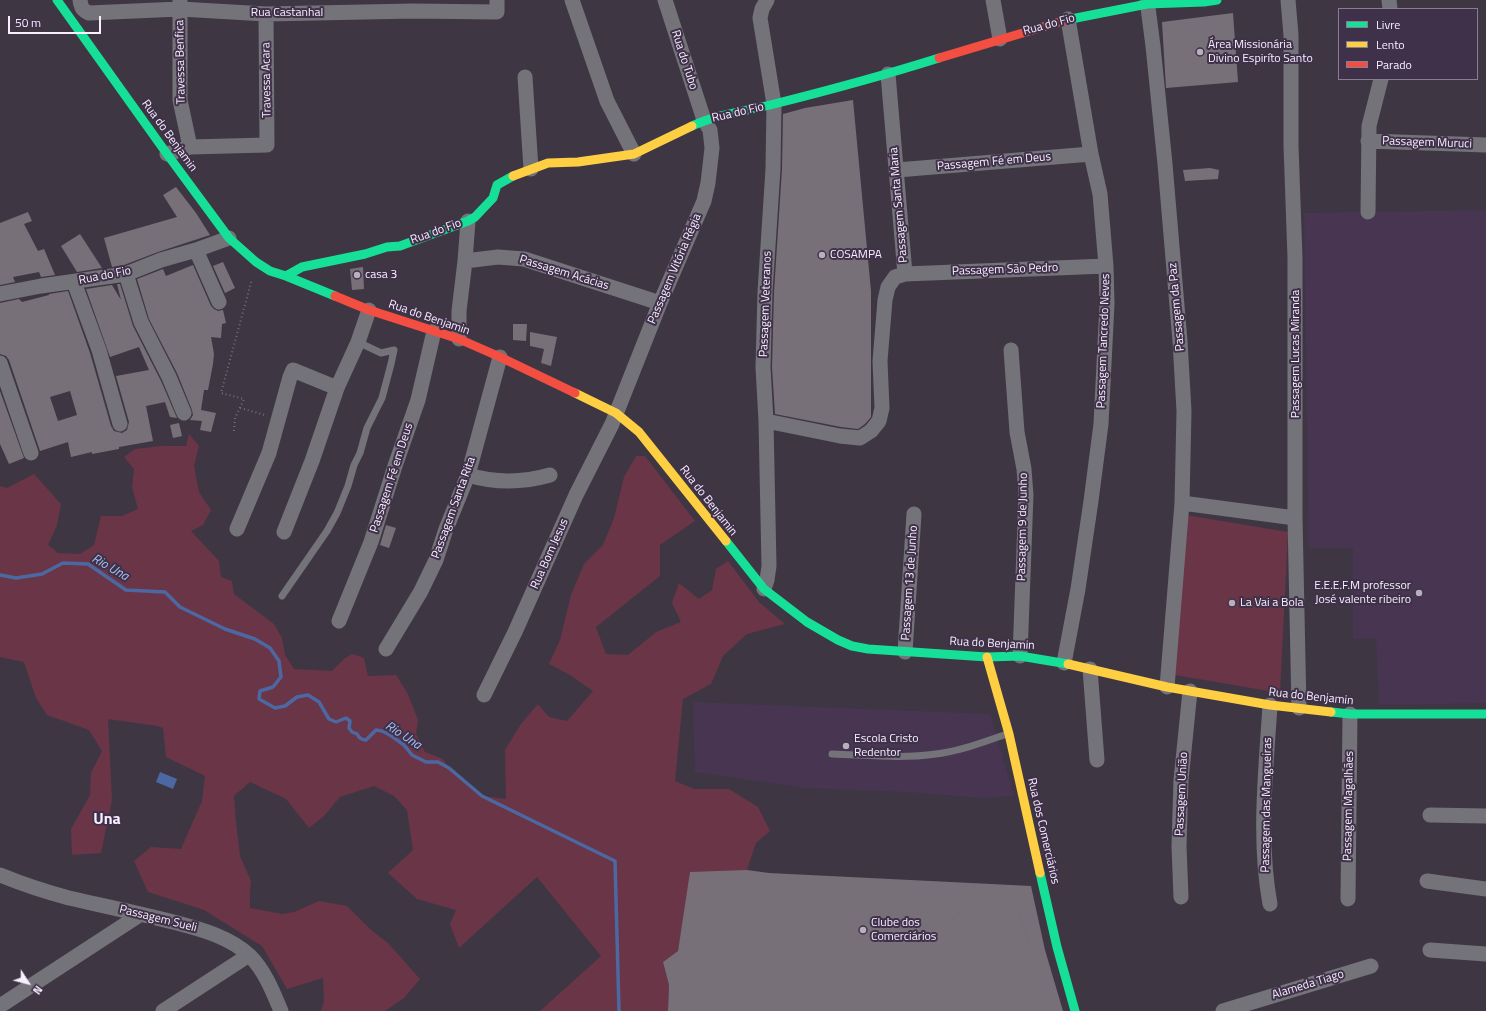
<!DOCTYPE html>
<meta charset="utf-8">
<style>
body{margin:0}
#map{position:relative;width:1486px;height:1011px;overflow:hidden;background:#3e3743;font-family:"Titillium Web",sans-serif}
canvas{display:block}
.legend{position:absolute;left:1338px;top:8px;width:140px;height:72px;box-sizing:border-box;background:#3f3149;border:1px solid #897d92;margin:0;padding:5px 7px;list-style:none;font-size:12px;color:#f8efff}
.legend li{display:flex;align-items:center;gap:8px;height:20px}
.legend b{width:20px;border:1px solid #897d92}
.north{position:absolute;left:8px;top:963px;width:40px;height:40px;-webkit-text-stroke:3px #3f3149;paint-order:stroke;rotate:126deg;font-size:11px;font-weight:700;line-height:16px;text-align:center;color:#f8efff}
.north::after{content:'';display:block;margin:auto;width:14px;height:18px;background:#f8efff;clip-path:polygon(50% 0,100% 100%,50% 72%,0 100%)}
.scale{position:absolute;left:8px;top:16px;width:93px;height:18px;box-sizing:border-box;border:2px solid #f8efff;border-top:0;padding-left:5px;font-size:12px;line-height:14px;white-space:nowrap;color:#f8efff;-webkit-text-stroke:3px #3f3149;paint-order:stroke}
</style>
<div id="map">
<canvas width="1486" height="1011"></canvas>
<ul class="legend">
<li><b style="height:5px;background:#16e098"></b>Livre</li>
<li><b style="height:5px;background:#ffcf43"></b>Lento</li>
<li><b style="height:5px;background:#f24e42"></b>Parado</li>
</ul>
<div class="north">N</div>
<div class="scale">50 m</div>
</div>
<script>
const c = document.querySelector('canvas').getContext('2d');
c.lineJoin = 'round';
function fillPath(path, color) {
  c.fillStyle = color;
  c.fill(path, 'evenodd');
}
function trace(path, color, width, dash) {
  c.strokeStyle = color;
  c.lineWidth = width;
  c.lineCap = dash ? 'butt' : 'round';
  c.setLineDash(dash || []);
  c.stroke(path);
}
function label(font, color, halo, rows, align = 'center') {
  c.font = font + ' "Titillium Web",sans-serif';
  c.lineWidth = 4;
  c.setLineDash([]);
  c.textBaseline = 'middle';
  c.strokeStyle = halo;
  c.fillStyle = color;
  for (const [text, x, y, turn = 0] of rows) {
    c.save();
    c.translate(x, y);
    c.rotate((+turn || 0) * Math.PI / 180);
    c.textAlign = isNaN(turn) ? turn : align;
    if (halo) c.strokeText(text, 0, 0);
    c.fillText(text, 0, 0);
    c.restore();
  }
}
const built = new Path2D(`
 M1486,210V703L1379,705L1376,638L1353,639V548H1309L1304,213Z
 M693,702L990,714L1014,796L981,798L906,792L805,788L695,772Z`);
const green = new Path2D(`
 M189,434L199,446L194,466L199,492L211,510L203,525L191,531L219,561L221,577L232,581L234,594L274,624L282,638L285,655L294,669L332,671L345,658L352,654L364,658L368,676L396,675L408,694L418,720L416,734L425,752L443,759L449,768L482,796L506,799L505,750L521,724L538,704L549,717L567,721L593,691L570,675L549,664L560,640L571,595L584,564L603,545L614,518L624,477L636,456H645L695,521L660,545V576L596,627L606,654L628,655L656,632L681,622L672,603L679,583L699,599L712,590L716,569L728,561L759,602L785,624L747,634L723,656L711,684L683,699L675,781L694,789H729L758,807L770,831L756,843L747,870L685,909L678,951L663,962L669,985L668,1011H540L601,956L537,877L459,948L450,924L456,910L417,899L388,873L413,850L407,810L394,796L374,786L340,797L324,816L309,828L286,799L250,782L234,796L236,822L240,856L251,881L250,890V908L282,914L294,912L319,901L347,906L371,930L388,943L420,979L404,998L385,1011H321L324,1002L323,978L287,989L262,946L204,910L148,892L134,861L151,847L181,849L202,801L205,776L166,757L163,728L157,726L108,719L112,800L101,853L72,855L71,829L90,795L91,773L102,751L89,730L47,715L36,698L24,662L0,657V486L7,488L34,474L61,504L57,525L48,545L58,553L80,554L94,545L101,516H122L138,509L132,487L134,469L124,457L135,449L162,446H186Z
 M1186,515L1288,532L1280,693L1175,675Z`);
const water = new Path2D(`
 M160,772L177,779L173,789L156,782Z`);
const stream = new Path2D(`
 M0,575L16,578L42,574L63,563L88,564L126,590L165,592L180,607L225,629L255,639L270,648L279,661L281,677L273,687L260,691L259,699L275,708L285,706L297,697L308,695L319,702L329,719L336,722L346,718L350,721L349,728L352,732L357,734C359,738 361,740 366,740L376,730L382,731L390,735L404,745L412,755L426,762H438L449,768L482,796L615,861L619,1011`);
const building = new Path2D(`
 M1233,13L1238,82L1166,88L1162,22Z
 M853,100L871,291V417L865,424L858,429L841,427L775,414L772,367L774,292L782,169L783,114L805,108Z
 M1210,168L1219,170L1218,179L1185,181L1183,170Z
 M176,187L196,213L210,235L158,252L124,265L112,267L104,238L177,217L163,195Z
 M28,212L32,221L24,224L38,251L44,249L55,275L41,277L39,272L13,277L15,282L0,285V223Z
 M80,234L102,268L77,272L61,246Z
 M223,262L235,288L225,293L213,266Z
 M193,265L211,306L214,309L218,311L223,310L226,323L222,324L221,338L211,337L214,354L213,364L208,390H204L201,410L216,413L211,432L200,430L202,421L190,420L193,415L192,410L177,373L149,319L137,279L163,269L166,276Z
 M363,267L364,289L352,290L350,269Z
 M117,284H120L133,326L161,381L177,418L170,417L165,402L146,406L153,441L119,447V449L92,454V452L71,457L68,442L40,451L9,360L6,356L0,354V303L19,299L22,302L49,295V294L68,291L90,353L111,426L114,431L122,433L127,430L129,422L116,376L149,370L139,347L110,357L86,289L112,285L121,300ZM70,391L77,415L58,421L50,397Z
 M513,324H527L526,341L513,340Z
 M530,332L557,337L551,366L541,363L544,349L530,346Z
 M0,391L24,458L9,464L0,444Z
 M179,423L182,436L173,438L170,425Z
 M386,525L396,528L389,548L380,545Z
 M747,870L769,873L1031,886L1045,950L1063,1011H668L669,985L663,962L678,951L690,872Z`);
const path = new Path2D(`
 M240,408L265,415
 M234,431L235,418L244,399L221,393L252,279
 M824,944L918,926L944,923L954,919L963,909L1011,902L1018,908L1035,968L1043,972H1047`);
const lane = new Path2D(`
 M282,596L327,531L337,513L348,486L354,465L360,453L367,428L382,398L391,364L394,350L381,353L358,342
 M832,754C866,755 902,759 936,754C961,751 983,742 1007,734`);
const street = new Path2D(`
 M80,0C81,7 82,10 89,13L180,9L266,14L413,11L497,12V0
 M180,0V100L190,147
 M572,0L607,101L634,154
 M993,0L1000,39
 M1147,0L1153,46L1165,164L1180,341L1184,411L1182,503L1167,687
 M1288,0L1291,35V146L1295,258V518L1299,708
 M1389,0L1390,9
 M888,74L905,274
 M525,77L531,169
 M1368,141L1486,145
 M167,154L190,147L267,145L266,14
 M897,170L1091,154
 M1368,212L1369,126L1381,79
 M196,250L219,302
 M465,261L498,257L524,259L660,303
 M126,274L141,322L169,377L184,413
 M74,282L99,350L120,424
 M0,294L41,286L126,274L161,260L196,250L229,238
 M459,339V311L465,261L468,221
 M1011,350L1017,432L1024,469L1026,495L1020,656
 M0,363L31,453
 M766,421L840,436L860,438L871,431L879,421L882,408L880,361L885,300L888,287L895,277L905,274L1106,266
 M468,475C495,483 522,483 550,475
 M1182,503L1295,518
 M237,529L269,453L290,377L293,370L337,388
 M284,532L312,461L337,388L358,342L369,310
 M764,589L767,580L769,566L766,421L763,367L765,292L773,169L774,104L760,18L762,9L767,0
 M339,621L371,542L395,466L418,400L434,331
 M386,649L421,591L436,560L446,529L468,475L500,357
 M905,652L914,514
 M1064,663L1078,589L1091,501L1101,424L1107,304L1106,266L1100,194L1091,154L1068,19
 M1090,669L1097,760
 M484,695L515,632L576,495L612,424L660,303L704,201L708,183L712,148L710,130L704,120L665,0
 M1270,705C1266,771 1258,839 1270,904
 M1430,815L1486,816
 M0,875C22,884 46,892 69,898C104,906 138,913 173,922C199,929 229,936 250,956C265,971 273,992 281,1011
 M1427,881L1486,889
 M1181,897L1179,846L1181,780L1190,691
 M1348,899L1350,714
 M1430,950L1486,954
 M0,1006L141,914
 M163,1011L249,955
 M1223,1011L1371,966`);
const fast = new Path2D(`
 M57,0L167,154L229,238L256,262L270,271L286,276L335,296
 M1066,20L1147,4L1204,2L1217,0
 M692,126C717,114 747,111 774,104C830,90 885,75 939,58
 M286,276L302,267L365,254L387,247L400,246L468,221L475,217L493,198L497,185L513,176
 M726,541L764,589L807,622L838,640L852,646L868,649L987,657L1020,656L1068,664
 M1331,712L1350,714H1486
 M1040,873L1057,947L1075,1011`);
const slow = new Path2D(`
 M513,176L548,163L578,162L634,154L692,126
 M575,393L616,413L639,432L726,541
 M987,657L1009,734L1040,873
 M1068,664L1167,687L1270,705L1331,712`);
const jam = new Path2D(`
 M939,58L1066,20
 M335,296L369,310L459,339L500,357L575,393`);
const markers = [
 [1200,52,4,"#b7afbd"],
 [822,255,4,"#b7afbd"],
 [357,275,4,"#b7afbd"],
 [1419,593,4,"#b7afbd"],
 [1232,603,4,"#b7afbd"],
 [846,746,4,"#b7afbd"],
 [863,930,4,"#b7afbd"]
];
const streetNames = [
 ["Rua Castanhal",287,13],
 ["Rua do Fio",1049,25,-15],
 ["Rua do Tubo",684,60,72],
 ["Travessa Benfica",181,62,-91],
 ["Travessa Acara",267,80,-91],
 ["Rua do Fio",738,113,-13],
 ["Rua do Benjamin",169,136,54],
 ["Passagem Muruci",1427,143,2],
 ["Passagem Fé em Deus",994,162,-5],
 ["Passagem Santa Maria",899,205,-95],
 ["Rua do Fio",436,232,-20],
 ["Passagem Vitória Régia",675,269,-67],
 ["Passagem São Pedro",1005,270,-2],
 ["Passagem Acácias",564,273,17],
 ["Rua do Fio",105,276,-11],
 ["Passagem Veteranos",766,304,-88],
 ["Passagem da Paz",1177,307,-95],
 ["Rua do Benjamin",429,318,19],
 ["Passagem Tancredo Neves",1104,341,-88],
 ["Passagem Lucas Miranda",1296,354,-90],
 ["Passagem Fé em Deus",392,478,-72],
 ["Rua do Benjamin",708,501,52],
 ["Passagem Santa Rita",454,508,-70],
 ["Passagem 9 de Junho",1023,527,-89],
 ["Rua Bom Jesus",550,554,-66],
 ["Passagem 13 de Junho",910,583,-86],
 ["Rua do Benjamin",992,644,3],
 ["Rua do Benjamin",1311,697,6],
 ["Passagem União",1182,794,-87],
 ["Passagem das Mangueiras",1267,805,-89],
 ["Passagem Magalhães",1349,806,-89],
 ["Rua dos Comerciários",1043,831,77],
 ["Passagem Sueli",158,919,14],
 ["Alameda Tiago",1308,985,-17]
];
const poiNames = [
 ["Área Missionária",1208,45],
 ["Divino Espiríto Santo",1208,59],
 ["COSAMPA",830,255],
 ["casa 3",365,275],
 ["E.E.E.F.M professor",1411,586,"right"],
 ["José valente ribeiro",1411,600,"right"],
 ["La Vai a Bola",1240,603],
 ["Escola Cristo",854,739],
 ["Redentor",854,753],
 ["Clube dos",871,923],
 ["Comerciários",871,937]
];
const waterNames = [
 ["Rio Una",110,568,30],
 ["Rio Una",403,736,33]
];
const districtNames = [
 ["Una",107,820]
];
fillPath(built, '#473551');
fillPath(green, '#6a3546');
fillPath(water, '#4c68a2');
trace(stream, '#4c68a2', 3.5);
fillPath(building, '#787079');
trace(path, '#726e75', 2, [1, 3]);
trace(lane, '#747379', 7);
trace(street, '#747379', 15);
trace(fast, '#16e098', 9);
trace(slow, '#ffcf43', 9);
trace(jam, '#f24e42', 9);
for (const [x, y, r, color] of markers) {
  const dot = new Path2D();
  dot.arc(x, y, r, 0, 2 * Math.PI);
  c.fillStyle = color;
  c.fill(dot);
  trace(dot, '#3f3149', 1.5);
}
label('12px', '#f8efff', '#3f3149', streetNames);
label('12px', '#f8efff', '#3f3149', poiNames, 'left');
label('italic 13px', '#a6c2f6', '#3f3149', waterNames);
label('bold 16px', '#f8efff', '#3f3149', districtNames);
</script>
